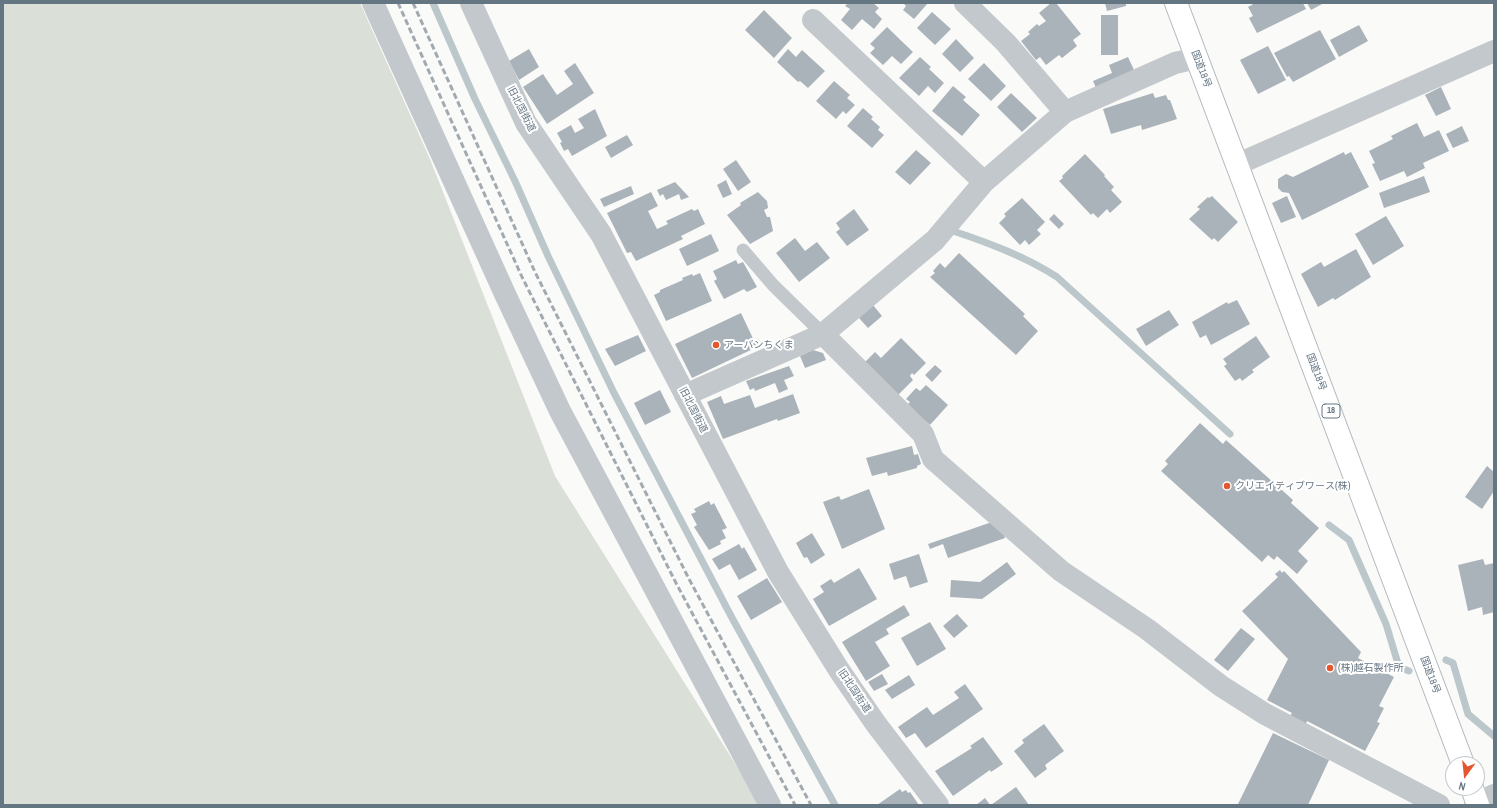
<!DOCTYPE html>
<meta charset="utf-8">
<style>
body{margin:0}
#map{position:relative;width:1497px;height:808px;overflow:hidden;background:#fafaf8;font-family:"Archivo Narrow",sans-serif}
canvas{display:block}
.frame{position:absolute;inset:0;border:4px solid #657683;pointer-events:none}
.north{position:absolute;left:1445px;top:756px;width:40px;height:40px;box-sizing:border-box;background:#fff;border:1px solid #c1c8cd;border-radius:50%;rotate:195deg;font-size:11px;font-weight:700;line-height:16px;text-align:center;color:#657683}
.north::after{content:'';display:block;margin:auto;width:14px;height:18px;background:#e4572e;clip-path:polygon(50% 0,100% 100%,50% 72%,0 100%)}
</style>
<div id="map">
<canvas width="1497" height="808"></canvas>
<div class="frame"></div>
<div class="north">N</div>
</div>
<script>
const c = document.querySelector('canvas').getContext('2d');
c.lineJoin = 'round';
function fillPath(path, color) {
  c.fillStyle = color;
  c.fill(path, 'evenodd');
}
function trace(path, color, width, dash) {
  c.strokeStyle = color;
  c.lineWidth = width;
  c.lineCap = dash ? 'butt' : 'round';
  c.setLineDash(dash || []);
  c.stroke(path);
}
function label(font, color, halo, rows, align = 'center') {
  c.font = font + ' "Archivo Narrow","Noto Sans JP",sans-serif';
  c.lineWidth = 4;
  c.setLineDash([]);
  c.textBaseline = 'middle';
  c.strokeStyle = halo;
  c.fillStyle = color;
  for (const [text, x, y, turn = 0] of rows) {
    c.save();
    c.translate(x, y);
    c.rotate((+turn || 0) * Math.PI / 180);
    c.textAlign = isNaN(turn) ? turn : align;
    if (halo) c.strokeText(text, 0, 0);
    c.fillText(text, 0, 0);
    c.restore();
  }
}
const green = new Path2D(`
 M3,3H360L430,159L555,476L761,805H3Z`);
const stream = new Path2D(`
 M433,3L475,99L515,181L548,256L614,393L731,616L835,805
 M956,232C992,244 1026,257 1057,277L1230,434
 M1329,525L1349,540L1386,624L1399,667L1409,671
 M1446,660L1453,663L1468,714L1494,736`);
const building = new Path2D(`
 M848,3H873L879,8L875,12L882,19L874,29L862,19L852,30L841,20L850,9L845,6Z
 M903,3H928L914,19L903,10L906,6Z
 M1051,3H1056L1081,34L1073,40L1077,46L1062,58L1059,55L1046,65L1040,57L1036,60L1021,41L1030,34L1028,32L1037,24L1039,26L1046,21L1039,13Z
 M1105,3H1126V6L1107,11Z
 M1255,3H1303L1306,9L1257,33L1249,18L1253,16L1248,7Z
 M1307,3H1324L1311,10Z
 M764,10L792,38L774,58L745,30Z
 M932,12L951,29L935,45L917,28Z
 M1101,15H1118V55H1101Z
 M1359,25L1368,41L1339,57L1330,40Z
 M887,27L913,52L901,64L892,56L883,65L870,53L875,48L870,44Z
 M1320,30L1336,59L1293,82L1289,76L1287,77L1274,53Z
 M956,39L974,58L960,72L942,54Z
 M1268,46L1286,80L1258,94L1240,60Z
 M529,49L539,67L519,80L509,61Z
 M788,49L796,57L802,50L825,71L808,88L800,81L798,82L777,62Z
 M920,57L931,67L929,69L944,83L935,93L928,86L919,96L899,78Z
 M1128,57L1134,70L1096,88L1093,81L1112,73L1109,65Z
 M575,63L594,93L547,124L523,87L543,74L557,95L573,84L564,71Z
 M984,63L1006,86L991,101L968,79Z
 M834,81L850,95L847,98L855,105L846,114L843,111L836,119L816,101Z
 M953,86L966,97L963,100L980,115L962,136L932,111Z
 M1441,87L1451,109L1436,116L1425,95Z
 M1011,93L1037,118L1022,132L997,107Z
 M1153,93L1155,98L1166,95L1168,100H1170L1177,119L1142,130L1141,125L1111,134L1103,109Z
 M863,108L873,117L871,119L880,127L878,130L884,135L872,148L847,126Z
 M595,109L607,136L572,156L568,149L564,151L560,143L562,142L557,133L571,125L575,133L584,128L578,119Z
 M1417,123L1424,137L1439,130L1449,151L1423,163L1425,168L1407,177L1404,171L1380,181L1372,164L1375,163L1369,151L1393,139L1391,136Z
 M1462,126L1469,141L1453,148L1446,134Z
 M627,135L633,145L611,158L605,147Z
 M916,150L931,163L910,185L895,172Z
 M1344,152L1345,155L1351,152L1369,187L1302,220L1289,193L1282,192L1278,188V179L1286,174L1293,177Z
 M1085,154L1105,175L1104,176L1114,187L1111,190L1122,202L1110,213L1107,209L1098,218L1093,213L1091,215L1059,181L1063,178L1062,176Z
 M736,160L751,182L738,191L723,169Z
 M1424,176L1430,192L1384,208L1379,193Z
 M726,180L732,194L723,198L717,185Z
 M675,182L689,197L681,200L679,194L666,200L663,194L660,196L657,190Z
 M631,186L634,194L604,207L600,199Z
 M651,192L658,206L648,211L657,229L668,224L666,221L692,209L694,211L698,209L705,224L681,236L683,239L636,261L631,252L627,253L607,213Z
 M758,192L767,201L768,208L764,210L767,217H770L773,231L750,244L727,215L741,205L740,203Z
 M1212,196L1238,222L1218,242L1214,238L1212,240L1189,219L1200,209L1197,207L1208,197L1209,198Z
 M1287,196L1296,217L1281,223L1272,203Z
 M1022,198L1045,222L1037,230L1041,234L1029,245L1025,240L1020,245L999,223L1006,216L1004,214Z
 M854,209L869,230L847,246L836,232L840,229L836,223Z
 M1054,214L1064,224L1059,229L1049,219Z
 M1386,216L1404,246L1373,265L1355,234Z
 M711,234L719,251L687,266L679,249Z
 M795,238L805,251L817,242L830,258L799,282L776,253Z
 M1356,249L1371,277L1335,300L1333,298L1318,307L1301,274L1321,262L1324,267Z
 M959,253L1025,314L1023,316L1038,331L1016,355L930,277L935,273L933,271L940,263L945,268Z
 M736,260L738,264L743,262L757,287L747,292L744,289L724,299L714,281L717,279L713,271Z
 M700,273L712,301L666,321L654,295L660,292V290L683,280L682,278L692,274L693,276Z
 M1237,300L1250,324L1211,345L1206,335L1200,338L1192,322L1227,302L1228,304Z
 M873,305L882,316L868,328L859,318Z
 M1169,310L1179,325L1146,346L1136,329Z
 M741,313L757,347L692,378L675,344Z
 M638,335L646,351L615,366L605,349Z
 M1256,336L1270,357L1252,370L1254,372L1242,381L1240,378L1235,381L1224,366L1227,364L1223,359Z
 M901,338L926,363L914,375L912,373L910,376L913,380L898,395L865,362L875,352L881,358Z
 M813,350L823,353L826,360L805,368L800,356Z
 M935,365L942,371L932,382L925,375Z
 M789,366L794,376L784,380L788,389L779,393L775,383L755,391L754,388L750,390L746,381Z
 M926,385L948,405L930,425L907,405L910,402L906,399L916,388L920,391Z
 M660,390L671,412L645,425L634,403Z
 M793,394L800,413L778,421L777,419L723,439L707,402L721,396L724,404L750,395L755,408Z
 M1200,423L1223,444L1226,440L1293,500L1291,503L1319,528L1298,551L1308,561L1297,574L1277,556L1274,560L1268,555L1262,562L1161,471L1168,464L1165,461Z
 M912,446L914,455L918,454L921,464L917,466V468L888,476L887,472L872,476L866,458Z
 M1487,466L1494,472V491L1482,509L1465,497Z
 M869,489L885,529L842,549L823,502L839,496L841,500Z
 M709,501L711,505L714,503L727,528L722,530L726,538L720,541L721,544L709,550L694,527L697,525L691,514L696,512L694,509Z
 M992,522L1003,531L1005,538L948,558L943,544L930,549L928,544Z
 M812,533L825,555L811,564L807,557L804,558L796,543Z
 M739,544L742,549L744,547L757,570L739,580L730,564L719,570L712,559Z
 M919,554L928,582L910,588L906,576L894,580L889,564Z
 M1483,559L1485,565L1494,563V612L1483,615L1482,607L1468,611L1458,565Z
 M1007,562L1016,574L982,599L950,597L951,580L980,582Z
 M859,568L877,599L829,626L813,599L824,592L820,586L831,579L834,583Z
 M1280,570L1282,573L1284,571L1361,652L1358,658L1394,677L1379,706L1384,708L1377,722L1380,723L1365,751L1307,721L1306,724L1290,716L1292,713L1267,700L1288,659L1242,611L1278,577L1275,574Z
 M767,578L782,602L751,620L737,596Z
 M904,605L910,615L886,629L889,634L875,642L890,666L866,681L842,642Z
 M957,614L968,626L954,638L943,626Z
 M930,622L946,649L917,666L901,638Z
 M1241,628L1255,639L1228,671L1214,660Z
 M882,674L888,684L874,691L868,682Z
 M909,675L915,685L892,699L885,690Z
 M965,684L983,709L926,748L915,733L906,738L898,727L927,707L933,715L959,698L954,692Z
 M1044,724L1064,751L1045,765L1047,769L1035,778L1014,751L1024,743L1022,740Z
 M1273,733L1329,760L1308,805L1238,804Z
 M983,737L1003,764L991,772L990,770L953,796L935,771L972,748L970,746Z
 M1016,787L1029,805H991Z
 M900,789L902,792L906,790L908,793L910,792L919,805H877Z
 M985,798L990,805H976Z`);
const lane = new Path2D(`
 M743,250L773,285L823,334`);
const street = new Path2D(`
 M373,3L505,294L560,411L770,805
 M471,3L526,123L601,234L778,572L839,670L876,724L938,805
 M965,3L1006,43L1065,112
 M813,20L984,182
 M1238,164L1494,51
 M823,334L923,434L933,459L1061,571L1147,629L1221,686L1265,714L1439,805
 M685,395L823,334L935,240L984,182L1065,112L1175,63L1197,58
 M1475,805L1494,795`);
const highway = new Path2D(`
 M1176,3L1463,764
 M1472,788L1478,805`);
const rail = new Path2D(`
 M398,3L522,277L676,583L795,805
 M413,3L535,272L689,579L811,805`);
const markers = [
 [716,345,4,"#e4572e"],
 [1227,486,4,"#e4572e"],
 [1330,668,4,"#e4572e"]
];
const shields = [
 [1331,411,18]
];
const shieldNames = [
 ["18",1331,411]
];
const streetNames = [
 ["国道18号",1201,69,69],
 ["旧北国街道",521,109,63],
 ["国道18号",1316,372,69],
 ["旧北国街道",693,410,63],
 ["国道18号",1430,675,69],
 ["旧北国街道",854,691,56]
];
const poiNames = [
 ["アーバンちくま",724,345],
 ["クリエイティブワース(株)",1235,486],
 ["(株)越石製作所",1338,668]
];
fillPath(green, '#dadfd7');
trace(stream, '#bbc7cb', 7);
fillPath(building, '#aab3b9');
trace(highway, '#b4b9bd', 24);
trace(lane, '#c3c8cc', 13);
trace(street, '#c3c8cc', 22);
trace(highway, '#fff', 22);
trace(rail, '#a2aab0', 3, [6, 3]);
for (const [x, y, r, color] of markers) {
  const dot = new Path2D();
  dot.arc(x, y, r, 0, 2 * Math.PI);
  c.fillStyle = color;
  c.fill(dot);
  trace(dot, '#fff', 1.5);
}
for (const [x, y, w] of shields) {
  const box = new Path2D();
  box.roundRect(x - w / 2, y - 7, w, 14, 3);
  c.fillStyle = '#fff';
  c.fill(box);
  trace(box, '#657683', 1);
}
label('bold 9px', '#657683', null, shieldNames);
label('10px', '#657683', '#fff', streetNames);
label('10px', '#657683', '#fff', poiNames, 'left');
</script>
